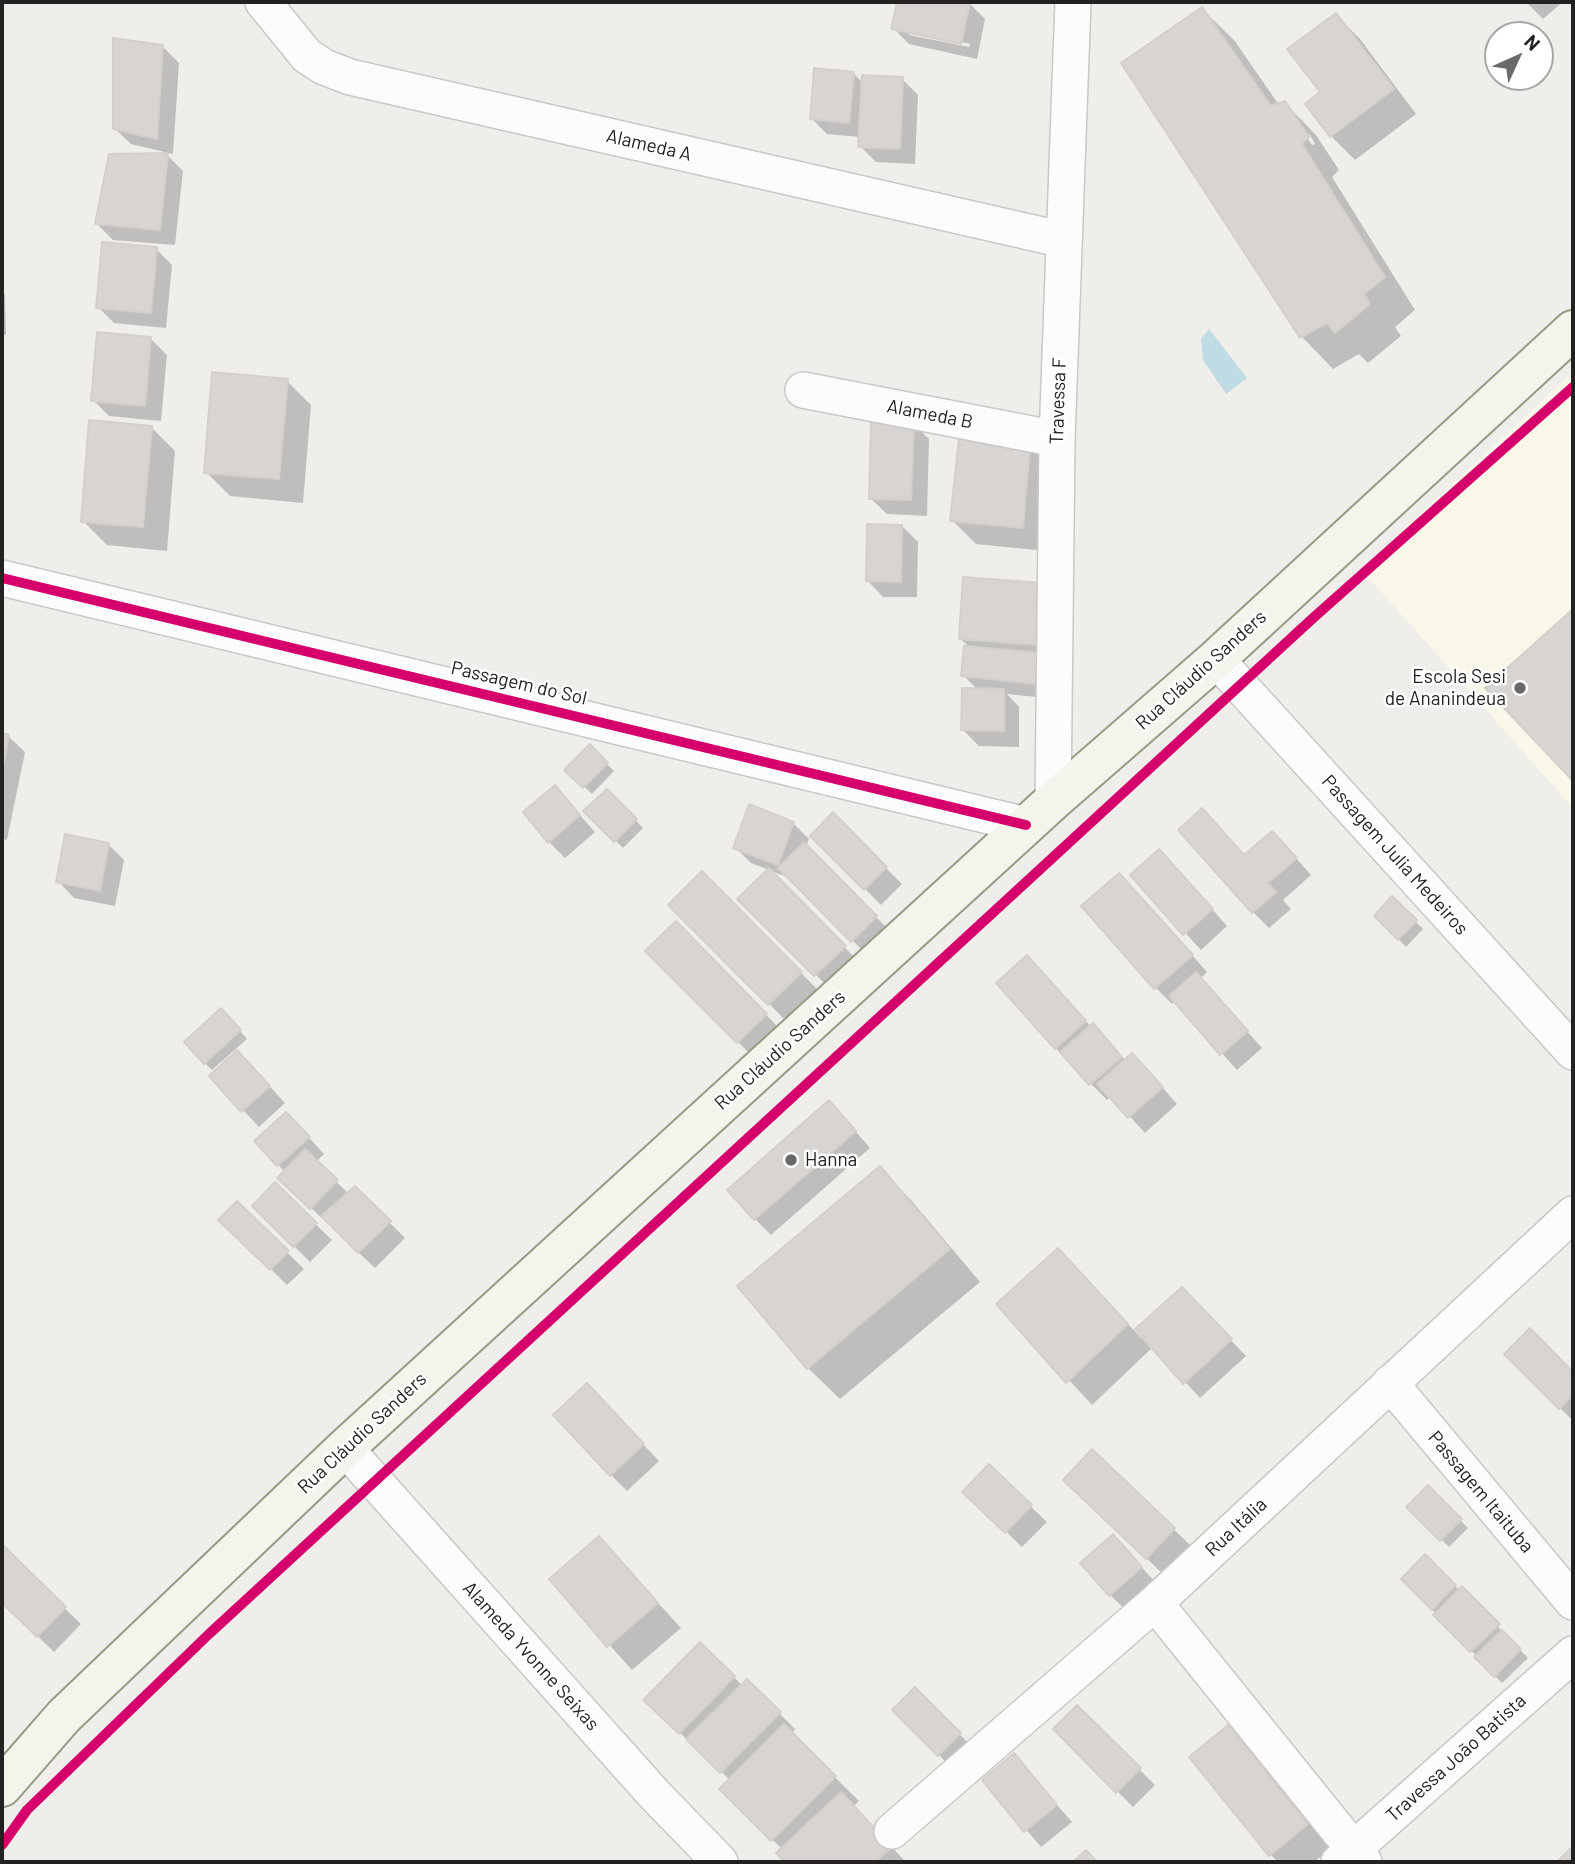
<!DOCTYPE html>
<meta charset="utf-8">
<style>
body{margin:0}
#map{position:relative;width:1575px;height:1864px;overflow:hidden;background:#f0eeeb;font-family:Barlow,sans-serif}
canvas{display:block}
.frame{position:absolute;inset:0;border:4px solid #222;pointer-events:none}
.north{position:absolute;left:1484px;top:21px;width:70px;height:70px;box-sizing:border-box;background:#fff;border:2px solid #a7a7a7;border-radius:50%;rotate:45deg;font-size:19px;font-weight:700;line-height:28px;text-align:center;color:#222}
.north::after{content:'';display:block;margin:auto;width:24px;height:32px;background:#6a6968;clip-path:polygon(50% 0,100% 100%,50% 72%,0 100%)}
</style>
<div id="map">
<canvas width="1575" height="1864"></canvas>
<div class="frame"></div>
<div class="north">N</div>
</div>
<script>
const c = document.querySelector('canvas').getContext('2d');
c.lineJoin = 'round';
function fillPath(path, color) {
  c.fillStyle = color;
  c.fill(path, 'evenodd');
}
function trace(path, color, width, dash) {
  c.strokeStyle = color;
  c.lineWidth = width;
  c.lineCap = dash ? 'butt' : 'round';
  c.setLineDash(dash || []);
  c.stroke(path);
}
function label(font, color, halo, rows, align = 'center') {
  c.font = font + ' Barlow,sans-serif';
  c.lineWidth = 5;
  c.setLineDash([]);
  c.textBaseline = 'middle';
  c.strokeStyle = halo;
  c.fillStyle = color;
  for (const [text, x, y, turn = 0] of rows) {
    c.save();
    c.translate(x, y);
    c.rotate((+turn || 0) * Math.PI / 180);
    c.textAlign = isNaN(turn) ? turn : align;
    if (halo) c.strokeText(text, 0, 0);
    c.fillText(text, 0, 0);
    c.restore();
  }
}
const education = new Path2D(`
 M1573,372V808L1361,569Z`);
const water = new Path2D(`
 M1209,329L1247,378L1226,394L1203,360L1201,339Z`);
const shadow = new Path2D(`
 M898,2L969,3L985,19L977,59L909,44L893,28ZM909,31L970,44L969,47L909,35Z
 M1526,2H1563L1543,19Z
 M1202,9L1234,40L1279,105L1285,103L1316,135L1339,170L1332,177L1415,310L1395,327L1401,336L1368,363L1359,354L1333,369L1302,337L1123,64ZM1305,135H1310L1315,144L1312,145Z
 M1336,15L1360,39L1416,114L1355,160L1331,136L1323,92Z
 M163,47L179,63L173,154L131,144L114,128Z
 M853,73L863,83L902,79L918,95L915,164L876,162L860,146V137L827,134L811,118Z
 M167,155L183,171L175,245L113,240L97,224Z
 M156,249L172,265L166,328L114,323L98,307Z
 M2,291L5,295L6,335H2Z
 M151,339L167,355L161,421L109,416L93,400Z
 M287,381L311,405L303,503L230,496L206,472Z
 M913,423L929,439L927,516L887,514L870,498Z
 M151,427L175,451L167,551L107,545L83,521Z
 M1030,447L1054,471L1046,551L976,544L952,520Z
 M902,526L918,542L917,597H883L867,580Z
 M1042,585L1054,699L1007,694L1019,707V747L979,746L963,730L978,690L963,675L970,648L961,639Z
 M1573,612V779L1488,688Z
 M2,735L8,736L25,752L7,840L2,839Z
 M590,747L614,771L592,794L567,770Z
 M607,791L643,828L623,848L586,811Z
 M570,804L595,832L565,858L549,842Z
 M833,815L902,884L881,905L813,836Z
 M793,823L809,839L806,847L892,933L868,956L792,879L751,863L735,847Z
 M108,844L124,860L115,906L74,898L58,881Z
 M1288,849L1311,875L1283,900L1291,909L1269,928L1253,912L1245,857Z
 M1175,867L1227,926L1201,950L1132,875Z
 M769,870L860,963L832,991L740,899Z
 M702,874L825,997L793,1028L671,905Z
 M1135,891L1207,972L1200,979L1262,1048L1237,1070L1175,1001L1172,1004L1156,988L1084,907Z
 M1392,898L1423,929L1406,947L1377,916Z
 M676,923L782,1031L754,1058L648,951Z
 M1043,973L1091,1027L1126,1061L1148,1071L1177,1104L1145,1133L1111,1096L1107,1100L1056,1048Z
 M229,1018L247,1039L212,1070L205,1063Z
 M253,1068L285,1103L259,1127L211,1076Z
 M845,1119L870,1148L771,1235L755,1219Z
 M302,1130L324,1154L316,1162L349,1194L355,1188L405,1238L375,1268L279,1178L285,1172L256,1141Z
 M880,1169L911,1200L980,1282L840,1399L808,1368L740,1287Z
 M275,1185L332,1240L310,1262L254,1206Z
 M237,1203L304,1269L287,1285L221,1220Z
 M1082,1274L1142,1339L1197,1305L1246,1356L1200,1398L1153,1347L1092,1405L999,1304Z
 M1530,1331L1573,1374V1421L1507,1354Z
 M603,1402L659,1461L627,1491L611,1475Z
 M1092,1451L1190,1545L1163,1574L1081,1496Z
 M989,1467L1047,1522L1022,1547L965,1492Z
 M1428,1488L1468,1528L1449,1547L1409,1507Z
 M1113,1536L1157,1584L1126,1610L1110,1595Z
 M599,1538L681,1628L632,1670L551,1580Z
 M2,1548L81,1624L54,1652L2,1601Z
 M1425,1557L1460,1591L1462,1589L1528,1658L1502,1683L1403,1579Z
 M700,1644L743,1686L747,1681L795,1729L791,1734L859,1801L853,1807L906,1862H787L778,1853L782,1849L721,1789L730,1780L662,1716Z
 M915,1689L976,1751L955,1771L894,1710Z
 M1077,1707L1155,1785L1133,1807L1055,1729Z
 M1228,1728L1252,1752L1331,1849L1314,1862H1278L1270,1854Z
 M1014,1756L1072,1822L1041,1847L984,1780Z`);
const building = new Path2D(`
 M897,2H970L961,44L891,29Z
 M1202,7L1271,106L1285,101L1309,137L1302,144L1385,277L1364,294L1370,304L1335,333L1327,323L1300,338L1121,63Z
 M1336,13L1394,89L1330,137L1305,104L1320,92L1287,49Z
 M113,38L163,45L157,139L113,129Z
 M814,68L854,72L849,123L810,119Z
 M862,75L903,77L900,149L858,147Z
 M168,153L160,230L95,224L109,154Z
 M102,242L157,247L151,313L96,308Z
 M97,332L151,337L145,406L91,401Z
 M212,372L288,379L279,479L204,473Z
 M89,420L152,426L143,527L81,522Z
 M871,420L914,422L911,500L869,499Z
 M959,438L1030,446L1023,528L950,521Z
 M867,524L902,525L901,582L866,581Z
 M963,577L1043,583L1039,645L959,639Z
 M1573,609V781L1485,688Z
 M964,646L1041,653L1038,684L961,676Z
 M962,688L1004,689V731L961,730Z
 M2,733L9,735L2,773Z
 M590,744L608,763L583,788L564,770Z
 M555,785L580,815L548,843L523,812Z
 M607,789L637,819L614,842L583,811Z
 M749,804L794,822L778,865L733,848Z
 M1202,808L1244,855L1272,831L1297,858L1268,883L1276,892L1252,913L1178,830Z
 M833,812L887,867L864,890L810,836Z
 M65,834L109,843L100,891L56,882Z
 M804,842L877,916L851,942L778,868Z
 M1159,849L1213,909L1183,935L1130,875Z
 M769,868L846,946L814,976L737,899Z
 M702,871L802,972L768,1005L668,905Z
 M1119,873L1193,955L1154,989L1081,906Z
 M1392,896L1417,920L1398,940L1374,916Z
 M676,921L767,1014L737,1043L645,951Z
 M1027,955L1086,1021L1055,1049L996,983Z
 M1196,972L1248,1031L1220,1055L1169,996Z
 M221,1008L241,1030L204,1064L184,1042Z
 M1093,1023L1122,1057L1089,1085L1060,1052Z
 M237,1050L270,1086L241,1112L209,1076Z
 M1132,1053L1163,1087L1128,1118L1097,1084Z
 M829,1100L856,1131L754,1220L727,1190Z
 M286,1112L310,1137L277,1166L254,1141Z
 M305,1149L338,1180L310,1209L277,1178Z
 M880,1166L950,1249L807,1369L737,1286Z
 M275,1182L317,1223L293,1247L252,1206Z
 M355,1186L391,1221L358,1253L321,1216Z
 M237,1201L289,1251L270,1270L218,1220Z
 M1058,1248L1128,1324L1066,1383L996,1304Z
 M1182,1287L1232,1339L1183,1384L1135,1329Z
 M1530,1328L1573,1372V1395L1559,1409L1504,1354Z
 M587,1383L644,1444L610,1476L553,1415Z
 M1092,1449L1175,1528L1146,1559L1063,1480Z
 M989,1464L1032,1505L1005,1533L962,1492Z
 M1428,1485L1462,1519L1440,1541L1406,1507Z
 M1113,1534L1142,1567L1109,1596L1080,1563Z
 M599,1536L658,1603L607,1647L549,1579Z
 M2,1544L66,1607L37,1637L2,1603Z
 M1425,1554L1456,1585L1432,1610L1401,1579Z
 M1462,1586L1500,1624L1470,1652L1433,1615Z
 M1502,1630L1521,1649L1494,1677L1474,1657Z
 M700,1642L735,1676L679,1734L643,1700Z
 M747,1679L781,1712L720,1773L686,1739Z
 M915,1687L961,1733L938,1756L892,1710Z
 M1077,1705L1141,1768L1116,1793L1053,1729Z
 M784,1724L836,1776L771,1841L719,1789Z
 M1228,1725L1308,1824L1269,1856L1189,1757Z
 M1014,1753L1057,1805L1024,1832L982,1780Z
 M841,1792L892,1847L875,1862H785L776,1853Z
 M1571,1848L1573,1862H1557Z
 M1086,1850L1097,1862H1073Z`);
const minor = new Path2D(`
 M263,2L307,56L324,67L350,77L1064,240
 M803,390L1057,439
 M2,578L1026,825
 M1216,659L1573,1052
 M1053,801L1057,439L1073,2
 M1390,1383L1573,1602
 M345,1448L654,1794L720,1862
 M1155,1603L1364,1862
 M892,1831L1155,1603L1573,1214
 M1339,1862L1573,1654`);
const secondary = new Path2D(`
 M2,1787L64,1716L345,1448L1053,801L1216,659L1573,330`);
const cycleway = new Path2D(`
 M2,578L1026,825
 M2,1845L27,1810L209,1634L1312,619L1573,387`);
const markers = [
 [1520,688,7,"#6a6968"],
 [791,1160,7,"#6a6968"]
];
const streetNames = [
 ["Alameda A",649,145,13],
 ["Travessa F",1058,401,-88],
 ["Alameda B",930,414,11],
 ["Rua Cláudio Sanders",1201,670,-42],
 ["Passagem do Sol",519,683,13],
 ["Passagem Julia Medeiros",1395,855,48],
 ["Rua Cláudio Sanders",780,1050,-42],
 ["Rua Cláudio Sanders",362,1433,-43],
 ["Passagem Itaituba",1481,1492,50],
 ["Rua Itália",1236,1527,-43],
 ["Alameda Yvonne Seixas",531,1656,48],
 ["Travessa João Batista",1456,1758,-42]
];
const poiNames = [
 ["Escola Sesi",1506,677],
 ["de Ananindeua",1506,699],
 ["Hanna",805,1160,"left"]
];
fillPath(education, '#f8f7e8');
fillPath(water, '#bfdbe3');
fillPath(shadow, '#0003');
fillPath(building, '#d7d4d2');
trace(building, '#d3d0cc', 2);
trace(minor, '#c9c8c7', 38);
trace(secondary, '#999a82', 42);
trace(minor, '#fdfcfc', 35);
trace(secondary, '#f4f4ed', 38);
trace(cycleway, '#d6006c', 10);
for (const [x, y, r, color] of markers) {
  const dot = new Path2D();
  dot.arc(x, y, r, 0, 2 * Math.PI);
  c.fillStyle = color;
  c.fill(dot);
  trace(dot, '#fff', 2.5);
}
label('19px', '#222', '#fff', streetNames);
label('19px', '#222', '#fff', poiNames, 'right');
</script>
